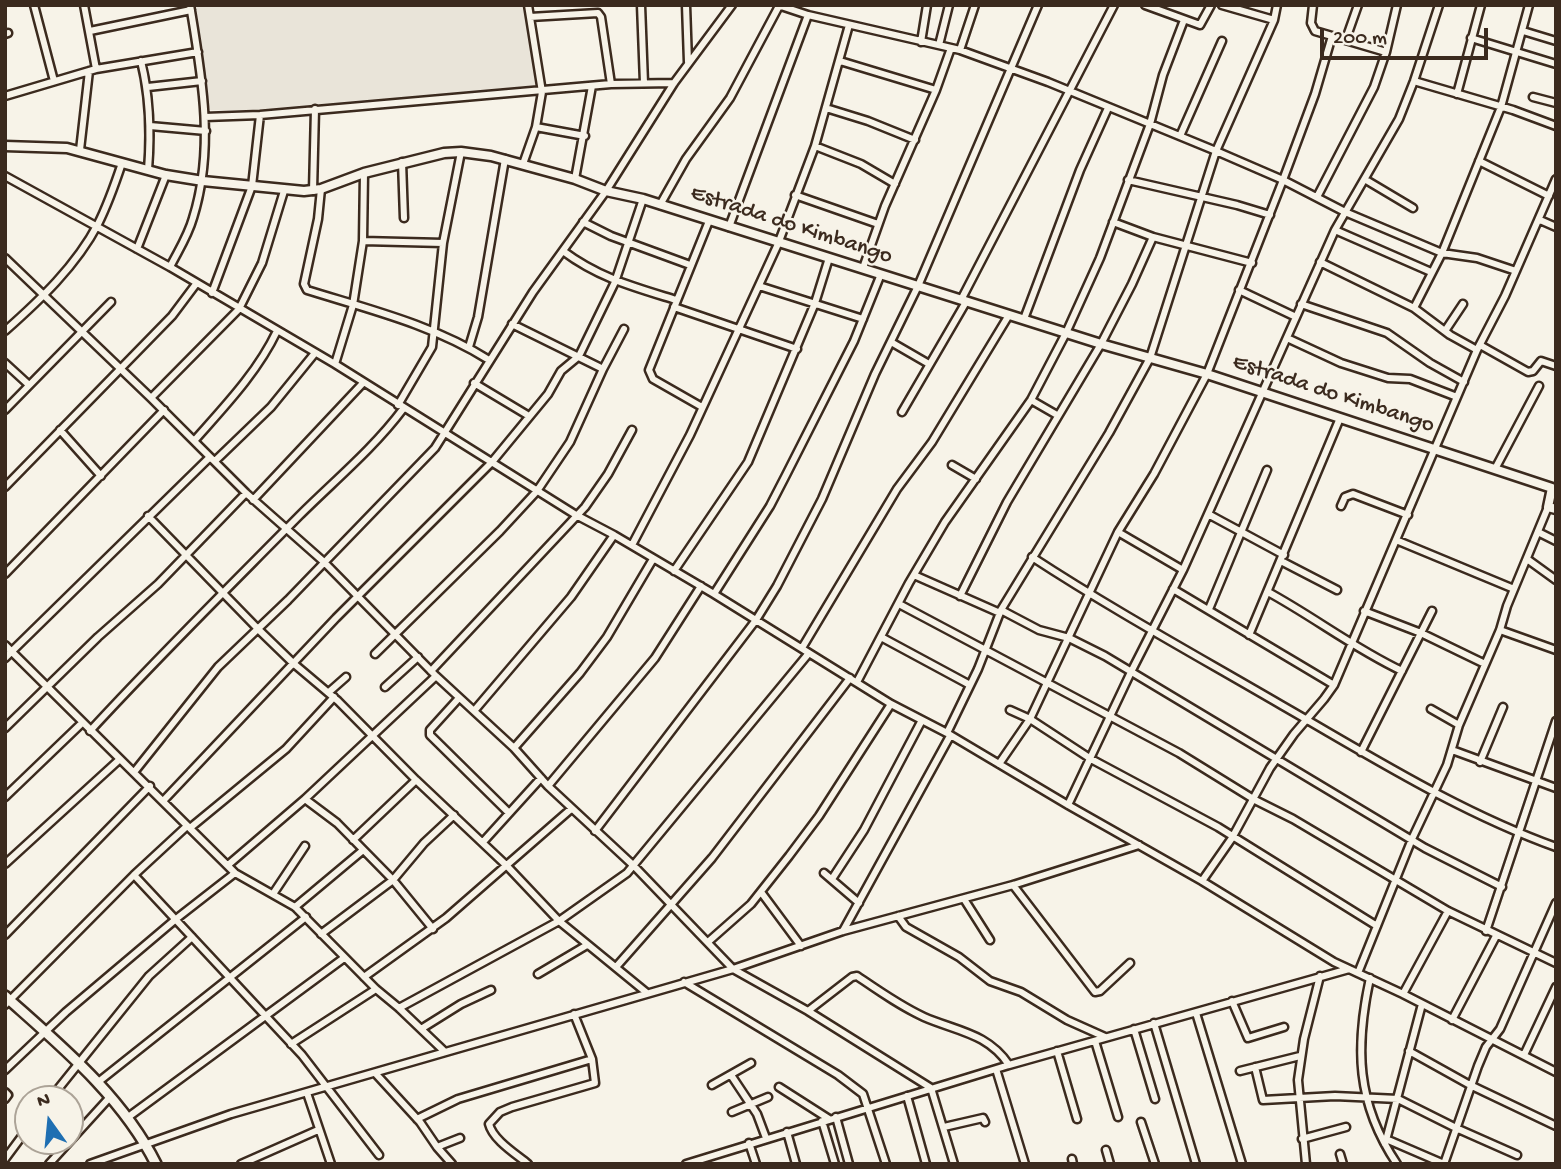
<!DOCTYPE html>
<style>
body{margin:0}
#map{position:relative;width:1561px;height:1169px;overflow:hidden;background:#f7f3e8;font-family:"Gochi Hand",sans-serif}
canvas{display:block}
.frame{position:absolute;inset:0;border:7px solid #3b2a1e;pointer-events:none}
.north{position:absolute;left:14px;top:1085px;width:70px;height:70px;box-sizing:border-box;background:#f7f3e8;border:2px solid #aca397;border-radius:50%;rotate:345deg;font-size:19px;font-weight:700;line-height:28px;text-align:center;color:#3b2a1e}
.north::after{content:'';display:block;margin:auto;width:24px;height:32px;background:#1f6fb2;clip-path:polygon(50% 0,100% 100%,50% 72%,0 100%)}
.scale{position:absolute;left:1320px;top:28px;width:168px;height:32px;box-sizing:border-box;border:4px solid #3b2a1e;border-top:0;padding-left:9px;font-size:21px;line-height:24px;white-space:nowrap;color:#3b2a1e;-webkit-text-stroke:5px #f7f3e8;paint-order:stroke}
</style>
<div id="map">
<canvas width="1561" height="1169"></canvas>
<div class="frame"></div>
<div class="north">N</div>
<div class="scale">200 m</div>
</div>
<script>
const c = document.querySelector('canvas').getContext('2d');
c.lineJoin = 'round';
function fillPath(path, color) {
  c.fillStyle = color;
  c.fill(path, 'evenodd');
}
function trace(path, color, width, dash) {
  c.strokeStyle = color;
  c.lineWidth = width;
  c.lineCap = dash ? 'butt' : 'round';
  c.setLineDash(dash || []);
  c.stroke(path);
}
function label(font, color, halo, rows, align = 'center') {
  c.font = font + ' "Gochi Hand",sans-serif';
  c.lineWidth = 5;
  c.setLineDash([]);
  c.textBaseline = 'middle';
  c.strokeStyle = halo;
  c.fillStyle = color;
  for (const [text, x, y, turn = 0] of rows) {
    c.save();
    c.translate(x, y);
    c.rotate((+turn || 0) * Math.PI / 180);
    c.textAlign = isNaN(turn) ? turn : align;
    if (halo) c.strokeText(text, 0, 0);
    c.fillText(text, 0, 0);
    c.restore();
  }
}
const built = new Path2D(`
 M193,5H526L538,85L276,111L208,110Z`);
const minor = new Path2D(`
 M34,5L54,81
 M84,5L96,69
 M641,5L644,83
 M686,5L688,62
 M778,5L808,15L960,50L1048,82L1216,151L1283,180L1345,212L1442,253L1477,258L1516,271
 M1145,5L1200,25L1211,5
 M1222,5L1274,20
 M1313,5L1311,23L1315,31L1386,52
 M530,17L598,13L601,17L611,84
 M90,31L191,10
 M1523,31L1556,41
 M5,34L8,33
 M1471,38L1556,64
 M1346,39L1358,5
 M921,42L927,5
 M939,45L949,5
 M960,50L975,5
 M141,61C150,97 151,133 148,170
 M840,61L936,90
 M1414,81L1513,110L1556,126
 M148,87L202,81
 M1457,94L1481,5
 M5,96L96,69L198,52
 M1533,97L1556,103
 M826,108L868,121L915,140
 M205,117L260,115L611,84L674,83
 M150,126L206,131
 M536,127L585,136
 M1180,136L1222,41
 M815,146L861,164L895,184
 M80,150L89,71
 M1479,161L1549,196
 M402,162L404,218
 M523,164L536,127L542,92L528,5
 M5,176L170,267L335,364L576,515L614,535L714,594L891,704L947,733L1068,805L1202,881L1334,962L1403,994L1556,1072
 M575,179L592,86
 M1128,180L1237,205L1270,215
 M1366,180L1413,208
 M321,189L318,219L304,284L307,290C368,309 434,325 489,360
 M313,191L315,109
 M795,195L878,224
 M1317,197L1374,87L1386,52L1397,5
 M660,205L686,159L730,98L779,6
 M1540,220L1556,227
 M583,222L611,236L690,265
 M1113,222L1153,237L1252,263
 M729,227L808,15
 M1335,230L1431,272
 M363,241L443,243
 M137,249L166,175
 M563,251C599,278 634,287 676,300
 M5,258L151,398L246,493L324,562L436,676L514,748L548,786L634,866L733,969L808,1011L931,1088L954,1164
 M1320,262L1414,308L1450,335L1477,350
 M170,267C178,251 188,236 193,218C215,148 202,77 190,5
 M863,268L885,206L936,90L951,48
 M759,286L863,319
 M1239,290L1296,317
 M212,293L252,186L260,115
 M961,300L1114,5
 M1301,304L1387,333L1430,363L1464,382
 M674,307L797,349
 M1414,308L1442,253L1501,107L1529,5
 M1024,319L1080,170L1108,108
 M512,324L603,369
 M5,331C40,300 76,266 98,224C108,204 115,184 122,163
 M1445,331L1463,304
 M1287,338L1341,363L1388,378L1410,379L1457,397
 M891,342L929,364
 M1480,345L1528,372L1533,371L1541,361L1556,366
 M469,347L478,317L505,159
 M5,363L29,385
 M335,364L353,305L363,241L364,173
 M474,383L529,416
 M151,398L239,309L262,263L284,191
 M1031,400L1057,415
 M398,405L432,347L443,243L461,152
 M702,407L653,379L649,370L709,221
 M5,410L111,302
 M902,412L966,302
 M60,430L101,476
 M194,441C224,407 257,373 277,331
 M215,461L271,407L315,353
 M952,465L976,479
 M1495,469L1539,386
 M5,487L172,316L196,284
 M253,500L363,383
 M1341,506L1345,497L1353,494L1408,515
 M1208,514L1284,555
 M148,516L259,630L293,663L338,701L416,780L507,866L559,921L647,993
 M1118,532L1183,570
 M1538,532L1556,541
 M1396,540L1514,589
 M632,545L690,435L778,244L815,146L849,25
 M1032,557C1113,610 1199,657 1283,706C1372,757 1459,812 1556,847
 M1527,559L1556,580
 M1281,561L1337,590
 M674,571L748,462L815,303L829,258
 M5,574L164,410
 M914,575L1000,613
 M1173,589L1334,685
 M1268,592C1314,617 1355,649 1402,671
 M714,594L770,506L786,475L854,341L881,274
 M960,596L1007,502L1101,344L1132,284L1153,237
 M899,604L1179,753L1255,800L1293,819L1448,911L1556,963
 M1209,609L1267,470
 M1001,610L1039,630L1069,638L1105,656L1425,848L1502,887
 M1364,611L1421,633L1485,664
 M1500,630L1556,650
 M1249,635L1340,418
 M881,637L970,685
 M5,645L235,873L295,907L376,989L399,1008L445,1052
 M802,648L897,489L932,442L1009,315
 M375,654L500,531L537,491L570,442L603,369L624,329
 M5,658L210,457
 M431,671L585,507L608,474L632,430
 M857,682L909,583L945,522L1031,400L1066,333L1100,258L1150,124L1163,75L1184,20
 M385,687L418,657
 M329,692L346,677
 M459,698L430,730V735L508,812
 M1431,709L1459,725
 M1010,710L1030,719L1091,759L1218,827L1377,926
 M474,711L571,597L614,535
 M5,728L98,637L158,584L246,493
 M90,731C158,657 229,587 299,516C334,481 373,449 403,409
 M947,733L978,669L1001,610L1109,433L1150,358L1216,151L1274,20L1277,5
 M514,748L580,673L607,637L653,559
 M1452,750L1556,788
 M1361,752L1432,611
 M1480,762L1503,707
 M999,764L1030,719L1118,532L1154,474L1207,374L1283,180L1315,94L1332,36
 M135,771L218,667L288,600L435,448L533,292L606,191L674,83L732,5
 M548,786L655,658L701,586
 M5,797L82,723
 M305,799L337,823L393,880L433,929
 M164,800L336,618L492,462L548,394L561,371L579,356L615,282L643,199
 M1068,805L1131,672L1183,570L1335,230L1399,119L1414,81L1439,5
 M190,828L286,749L334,697
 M595,831L756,620L777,586L822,499L875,374L918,286L1038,5
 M353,840L416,780
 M483,842L541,778
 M5,864L120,759
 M228,865L305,799L436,676
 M824,873L859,903
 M134,875L302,1055L379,1155
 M832,879L864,830L922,720
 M1202,881L1232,838L1270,768L1294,734L1324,699L1334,685L1477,350L1505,296L1556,179
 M1013,885L1095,992L1100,991L1130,963
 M761,892L801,946
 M273,894L305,846
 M964,899L990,940
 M295,907L362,851
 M898,916L906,927L959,957L990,981L1021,992L1067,1020L1105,1037
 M843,931L950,736
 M1486,931L1556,721
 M321,934L393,880L424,843L454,815
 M5,935L150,786
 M708,942L751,904L789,856L819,816L891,704
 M616,967L712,858L850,678
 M1358,973L1412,839L1447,765L1459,725L1500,630L1507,606L1548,507
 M538,974L587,945
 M364,977L446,918L571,809
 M1370,978C1355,1047 1356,1103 1397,1164
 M684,982L838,1075L863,1094L886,1164
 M1403,994L1448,911
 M1232,1001L1248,1038L1284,1027
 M5,1005L134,875L187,826
 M399,1008L559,921L627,873L809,653
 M808,1011L852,977L857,976C879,991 900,1006 924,1017C956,1031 988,1033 1009,1065
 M1196,1013L1242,1164
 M1452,1020L1496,936
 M1154,1023L1196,1164
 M421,1029L461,1004L491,990
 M1134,1029L1155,1099
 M1095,1041L1118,1117
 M291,1044L376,989
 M1057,1051L1077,1119
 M1409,1051L1470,1085L1556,1126
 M1524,1055L1556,987
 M1255,1067L1263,1100L1335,1096L1398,1099L1456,1128L1517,1155
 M996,1069L1025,1164
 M5,1070L66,1012L176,919L235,873
 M1240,1071L1300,1056
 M376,1074L420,1122L437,1147L452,1164
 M731,1075L757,1114L766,1138
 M97,1083L306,917
 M712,1085L751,1063
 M779,1087L829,1119
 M5,1092L8,1095L5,1099
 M307,1093L331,1164
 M907,1096L926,1164
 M50,1099L149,976L192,937
 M732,1112L768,1097
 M836,1117L849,1164
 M127,1118L344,958
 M417,1119L458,1099L592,1059
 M822,1121L835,1164
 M1141,1122L1155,1164
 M944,1127L983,1118L985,1122
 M787,1132L796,1164
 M1302,1139L1346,1127
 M1386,1139L1444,1164
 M749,1143L756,1164
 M1385,1144L1422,1004
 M437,1147L460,1138
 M1106,1150L1110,1164
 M1340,1154L1343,1164
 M5,1159L28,1128
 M1072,1159L1073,1164
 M49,1164L110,1097
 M90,1164L231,1114L733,969L843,931L1013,885L1139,845
 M241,1164L318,1130
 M528,1164C516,1154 493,1140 489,1124L500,1112L512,1107L595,1083L592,1059L574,1014
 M686,1164L1009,1065L1349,969
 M1306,1164L1298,1080L1304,1039L1320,976
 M1444,1164L1478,1066L1486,1047L1500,1029L1556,903`);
const tertiary = new Path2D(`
 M5,146L67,148L166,175L203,181L304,191L321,189L364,173L444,153L461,152L491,156L575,179L606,191L643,199L1101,344L1207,374L1552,488L1548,507L1556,509`);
const secondary = new Path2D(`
 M5,996C61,1046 122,1096 156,1164`);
const streetNames = [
 ["Estrada do Kimbango",791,226,18],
 ["Estrada do Kimbango",1333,395,18]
];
fillPath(built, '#e9e4d9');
trace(minor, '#3b2a1e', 11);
trace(tertiary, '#3b2a1e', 13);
trace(secondary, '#3b2a1e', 14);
trace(minor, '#f7f3e8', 6);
trace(tertiary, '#f7f3e8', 8);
trace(secondary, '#f7f3e8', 9);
label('23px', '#3b2a1e', '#f7f3e8', streetNames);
</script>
